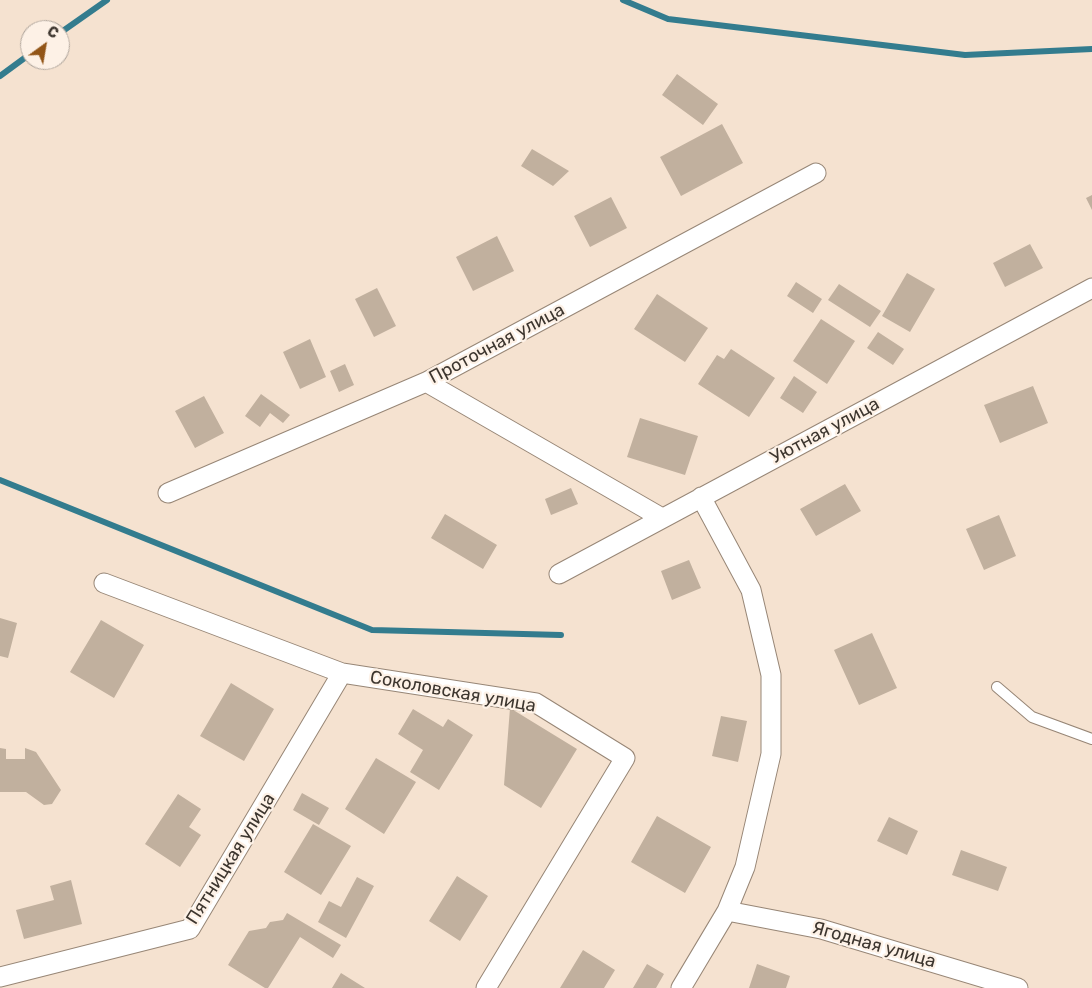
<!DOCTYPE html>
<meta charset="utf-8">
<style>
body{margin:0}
#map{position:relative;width:1092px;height:988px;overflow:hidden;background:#f5e2d0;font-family:Rubik,sans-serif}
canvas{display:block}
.north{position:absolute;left:20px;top:20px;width:50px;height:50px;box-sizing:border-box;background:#fdf1e6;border:1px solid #b0a69d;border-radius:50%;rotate:32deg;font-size:14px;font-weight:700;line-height:20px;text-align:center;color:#3d362f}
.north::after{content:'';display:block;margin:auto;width:18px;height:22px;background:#925517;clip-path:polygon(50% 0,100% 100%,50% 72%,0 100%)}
</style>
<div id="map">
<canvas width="1092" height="988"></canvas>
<div class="north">С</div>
</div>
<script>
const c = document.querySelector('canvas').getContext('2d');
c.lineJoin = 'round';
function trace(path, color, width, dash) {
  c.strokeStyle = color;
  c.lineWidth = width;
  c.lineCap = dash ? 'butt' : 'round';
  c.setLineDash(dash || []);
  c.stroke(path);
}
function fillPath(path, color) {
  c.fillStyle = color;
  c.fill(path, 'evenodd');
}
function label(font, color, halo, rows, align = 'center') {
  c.font = font + ' Rubik,sans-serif';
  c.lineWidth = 4.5;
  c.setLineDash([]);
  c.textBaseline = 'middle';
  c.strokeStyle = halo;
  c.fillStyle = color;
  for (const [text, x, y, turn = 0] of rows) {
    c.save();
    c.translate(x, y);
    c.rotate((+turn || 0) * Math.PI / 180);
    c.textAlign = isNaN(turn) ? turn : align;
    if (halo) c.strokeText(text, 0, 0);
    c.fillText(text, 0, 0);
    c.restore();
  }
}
const stream = new Path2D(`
 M623,0L668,19L965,55L1092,49
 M60,33L107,0
 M0,76L30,54
 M0,480L372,630L561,635`);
const building = new Path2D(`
 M677,74L718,104L703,125L662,95Z
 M722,124L743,163L681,196L660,157Z
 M532,149L569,171L553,186L521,166Z
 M1092,195V210L1086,198Z
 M611,197L627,228L590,247L574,216Z
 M497,236L514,271L473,291L456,257Z
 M1030,244L1043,268L1005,287L993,263Z
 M907,273L935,289L910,332L882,316Z
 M796,282L822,299L813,313L787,296Z
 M839,284L881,311L870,327L828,300Z
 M377,288L396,326L374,337L355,299Z
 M657,294L708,328L685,362L634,329Z
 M821,319L855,341L827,384L793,361Z
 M878,332L904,349L893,365L867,348Z
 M310,339L326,377L300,389L283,352Z
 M731,349L775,378L749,417L698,384L717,355L724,359Z
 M345,364L354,385L339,392L330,371Z
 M794,376L817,392L803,413L780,398Z
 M1033,386L1048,423L1000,443L984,405Z
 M261,394L290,415L283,423L270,413L260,427L245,416Z
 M204,396L224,433L195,448L175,411Z
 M640,418L698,436L685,475L627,457Z
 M845,484L861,511L816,536L800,509Z
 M571,488L578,504L551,515L545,499Z
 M445,514L497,545L483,569L431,538Z
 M999,515L1016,556L984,570L966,529Z
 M689,560L701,588L672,600L661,571Z
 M0,618L17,623L8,658L0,656Z
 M101,620L144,645L114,698L70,672Z
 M872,633L897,688L859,705L834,650Z
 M231,683L274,709L244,761L200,736Z
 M510,708L577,749L541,808L504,785Z
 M413,709L443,727L448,719L473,735L439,790L410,772L423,750L398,734Z
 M721,716L747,721L738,762L712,756Z
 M0,748L6,749V759H25V748L36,752L61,790L52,804L44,805L26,792H0Z
 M376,758L416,782L384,834L345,809Z
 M302,793L329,808L319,825L293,810Z
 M178,794L201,809L189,827L201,835L180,867L145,844Z
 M657,816L711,847L685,893L631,862Z
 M889,817L918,831L907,855L877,841Z
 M313,824L351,846L321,895L284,872Z
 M961,850L1007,867L998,891L952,875Z
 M457,876L488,896L460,941L429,921Z
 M357,877L374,886L346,938L318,922L329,901L341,907Z
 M71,880L82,924L24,939L16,910L54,900L50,886Z
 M287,913L341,945L333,958L300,937L268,988H265L228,965L249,931L266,928L270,922L283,920Z
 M583,950L615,970L604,988H560Z
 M647,964L664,974L656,988H633Z
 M757,964L790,976L786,988H749Z
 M341,973L365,988H332Z`);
const lane = new Path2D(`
 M997,687L1032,717L1092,739`);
const street = new Path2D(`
 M426,382L662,518
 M168,493L426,382L816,173
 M559,574L1092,288
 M104,583L342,673L536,703L625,758L486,988
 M727,911L821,929L1018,988
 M0,977L190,929L342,673
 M681,988L727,911L745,867L771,754V675L751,590L701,497`);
const streetNames = [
 ["Проточная улица",497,344,-28],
 ["Уютная улица",825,431,-28],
 ["Соколовская улица",453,692,10],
 ["Пятницкая улица",231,859,-58],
 ["Ягодная улица",874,945,16]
];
trace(stream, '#337c8e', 6);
fillPath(building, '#c1b09e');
trace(lane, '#978676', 12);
trace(street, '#978676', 21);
trace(lane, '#fff', 10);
trace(street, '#fff', 19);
label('18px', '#3d362f', '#fdf1e6', streetNames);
</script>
